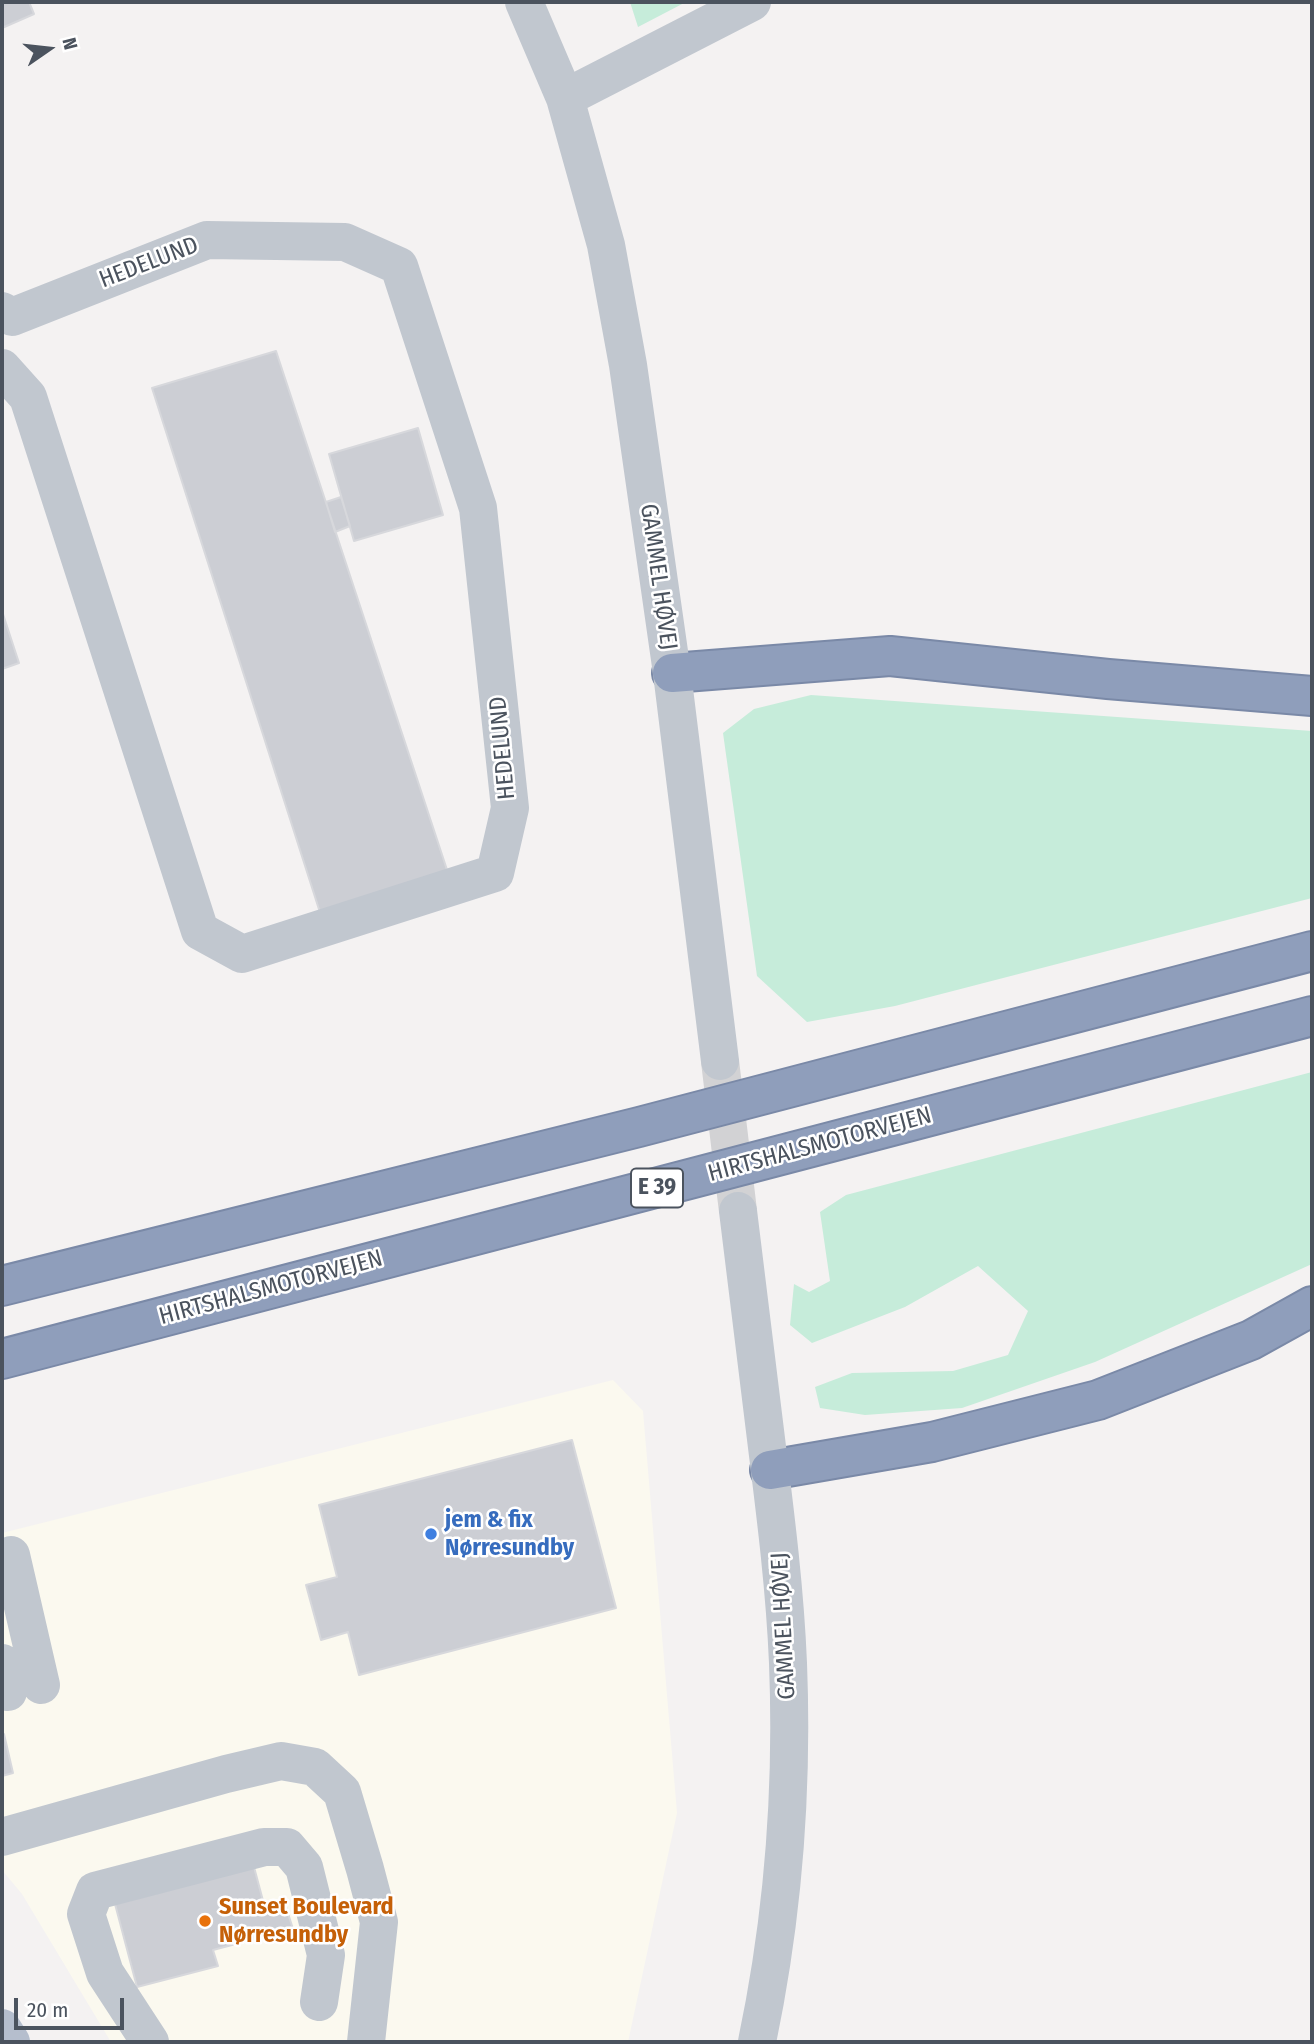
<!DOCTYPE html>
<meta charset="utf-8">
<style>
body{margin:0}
#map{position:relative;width:1314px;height:2044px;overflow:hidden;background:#f4f2f2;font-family:"Fira Sans Condensed",sans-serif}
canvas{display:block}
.frame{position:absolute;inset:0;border:4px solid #4b535e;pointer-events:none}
.north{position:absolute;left:14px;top:14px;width:70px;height:70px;-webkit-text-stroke:5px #fff;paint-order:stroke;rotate:76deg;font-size:19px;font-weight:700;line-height:28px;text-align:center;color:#4b535e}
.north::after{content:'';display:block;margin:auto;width:24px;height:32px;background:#4b535e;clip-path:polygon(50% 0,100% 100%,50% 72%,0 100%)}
.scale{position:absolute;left:14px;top:1998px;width:110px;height:32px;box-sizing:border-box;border:4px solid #4b535e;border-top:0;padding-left:9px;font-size:21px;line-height:24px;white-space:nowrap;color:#4b535e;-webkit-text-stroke:5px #fff;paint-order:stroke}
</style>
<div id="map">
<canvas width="1314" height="2044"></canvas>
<div class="frame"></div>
<div class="north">N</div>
<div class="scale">20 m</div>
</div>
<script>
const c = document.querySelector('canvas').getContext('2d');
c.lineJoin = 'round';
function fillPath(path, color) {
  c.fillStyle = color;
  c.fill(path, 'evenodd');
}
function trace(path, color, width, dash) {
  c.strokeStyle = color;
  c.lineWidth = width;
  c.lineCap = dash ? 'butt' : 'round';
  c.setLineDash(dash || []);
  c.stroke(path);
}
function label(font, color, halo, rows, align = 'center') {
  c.font = font + ' "Fira Sans Condensed",sans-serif';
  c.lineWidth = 5;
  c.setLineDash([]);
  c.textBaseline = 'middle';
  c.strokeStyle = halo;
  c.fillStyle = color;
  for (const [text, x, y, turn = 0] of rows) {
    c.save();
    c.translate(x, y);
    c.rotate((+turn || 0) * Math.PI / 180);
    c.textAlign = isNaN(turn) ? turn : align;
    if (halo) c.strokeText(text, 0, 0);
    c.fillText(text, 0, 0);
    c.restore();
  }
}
const commercial = new Path2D(`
 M613,1380L643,1411L677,1813L628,2042H111L22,1894L2,1870V1533Z`);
const green = new Path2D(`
 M630,2H686L638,27Z
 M811,695L1312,731V898L895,1006L807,1022L757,976L723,733L754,709Z
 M1312,1072V1264L1095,1362L962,1408L865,1415L820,1408L815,1387L852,1373L953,1371L1008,1355L1028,1311L978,1266L905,1307L812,1343L790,1325L794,1284L809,1292L830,1281L820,1212L846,1195Z`);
const building = new Path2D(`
 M2,2H29L34,14L2,28Z
 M276,351L452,885L324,925L152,388Z
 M418,428L443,515L354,541L329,454Z
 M341,497L350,526L335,532L326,502Z
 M2,611L19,663L2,669Z
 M572,1440L616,1608L359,1675L348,1632L321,1640L306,1585L337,1577L319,1505Z
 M4,1734L13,1773L2,1776V1735Z
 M254,1867L266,1912L286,1907L293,1929L213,1950L218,1966L137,1987L115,1904Z`);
const minorTunnel = new Path2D(`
 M720,1061L738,1211`);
const minor = new Path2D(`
 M524,2L565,98L606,245L628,365L672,673L720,1061
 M565,98L752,2
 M2,311L12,317L207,240L345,242L399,266L478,508L510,808L495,873L242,954L200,931L28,397L2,368
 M738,1211C748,1290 758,1369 767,1447C776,1519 785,1591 788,1663C793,1790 783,1918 757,2042
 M11,1555L41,1685
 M2,1663L8,1692
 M2,1837L226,1774L281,1761L315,1767L342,1792L365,1869L379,1922L366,2042
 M150,2042L105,1973L86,1914L95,1891L264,1847H287L304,1867L326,1955L319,2002`);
const major = new Path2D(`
 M2,2028L11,2042`);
const highway = new Path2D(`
 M672,673L890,656L1108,679L1312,696
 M2,1286L639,1127L1312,951
 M2,1359L1312,1016
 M770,1470L932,1442L1098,1400L1251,1340L1312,1306`);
const markers = [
 [431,1534,7,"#3f7fe0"],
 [205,1921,7,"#e8710a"]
];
const shields = [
 [657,1188,52]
];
const shieldNames = [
 ["E 39",657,1188]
];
const streetNames = [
 ["HEDELUND",149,263,-21],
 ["GAMMEL HØVEJ",658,577,82],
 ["HEDELUND",503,748,-95],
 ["HIRTSHALSMOTORVEJEN",820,1145,-15],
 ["HIRTSHALSMOTORVEJEN",271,1288,-15],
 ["GAMMEL HØVEJ",784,1626,-93]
];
const shopNames = [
 ["jem & fix",445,1520],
 ["Nørresundby",445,1548]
];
const foodNames = [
 ["Sunset Boulevard",219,1907],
 ["Nørresundby",219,1935]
];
fillPath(commercial, '#fbf9ef');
fillPath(green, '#c6ecda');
fillPath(building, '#ccced4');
trace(building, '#d7d8dc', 2);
trace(minorTunnel, '#d2d2d4', 38, [38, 19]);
trace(highway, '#7a89a7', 42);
trace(minor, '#c1c7cf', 38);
trace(major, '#b5becd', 38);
trace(highway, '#8f9ebb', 38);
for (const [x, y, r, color] of markers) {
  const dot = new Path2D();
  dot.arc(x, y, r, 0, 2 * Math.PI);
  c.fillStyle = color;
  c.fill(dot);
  trace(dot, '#fff', 2.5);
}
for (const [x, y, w] of shields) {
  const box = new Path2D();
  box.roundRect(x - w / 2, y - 19.5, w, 39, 5);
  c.fillStyle = '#fff';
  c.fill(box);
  trace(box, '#4b535e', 2);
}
label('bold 23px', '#4b535e', null, shieldNames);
label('24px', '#4b535e', '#fff', streetNames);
label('bold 24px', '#366cbe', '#fff', shopNames, 'left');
label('bold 24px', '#c56008', '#fff', foodNames, 'left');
</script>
